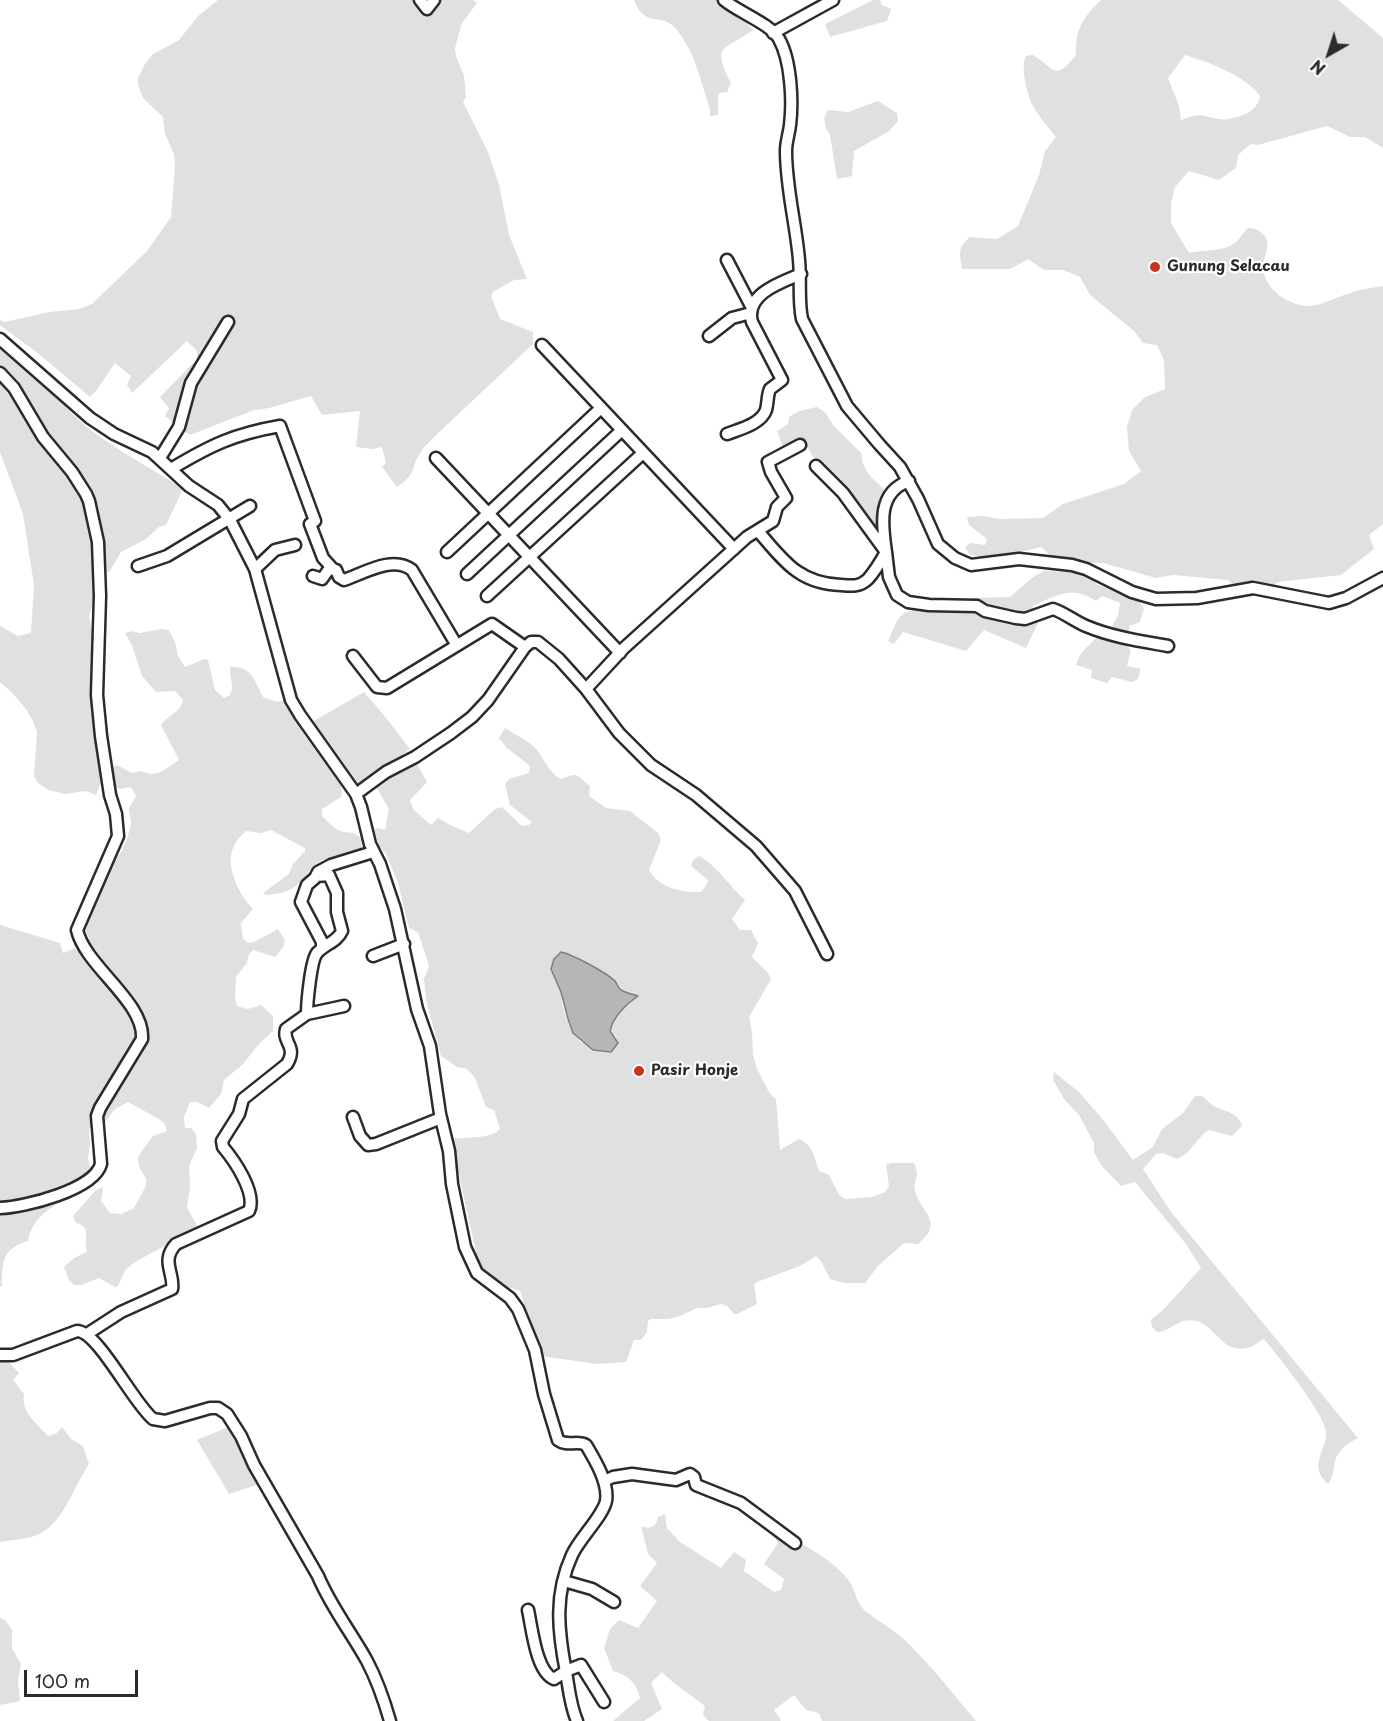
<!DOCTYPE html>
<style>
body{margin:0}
#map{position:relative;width:1383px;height:1721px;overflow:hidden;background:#fff;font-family:"Playpen Sans",sans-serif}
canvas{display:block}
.north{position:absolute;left:1299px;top:24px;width:60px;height:60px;-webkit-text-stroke:4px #fff;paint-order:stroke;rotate:219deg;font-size:16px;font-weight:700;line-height:24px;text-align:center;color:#2b2b2b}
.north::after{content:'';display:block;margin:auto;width:21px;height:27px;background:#2b2b2b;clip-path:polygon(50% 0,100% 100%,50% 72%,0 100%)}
.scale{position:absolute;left:24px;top:1670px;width:114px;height:27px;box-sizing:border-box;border:3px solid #2b2b2b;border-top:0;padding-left:8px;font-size:18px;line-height:21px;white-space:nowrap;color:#2b2b2b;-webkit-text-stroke:4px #fff;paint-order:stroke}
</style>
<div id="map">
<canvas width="1383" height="1721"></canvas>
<div class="north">N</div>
<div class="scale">100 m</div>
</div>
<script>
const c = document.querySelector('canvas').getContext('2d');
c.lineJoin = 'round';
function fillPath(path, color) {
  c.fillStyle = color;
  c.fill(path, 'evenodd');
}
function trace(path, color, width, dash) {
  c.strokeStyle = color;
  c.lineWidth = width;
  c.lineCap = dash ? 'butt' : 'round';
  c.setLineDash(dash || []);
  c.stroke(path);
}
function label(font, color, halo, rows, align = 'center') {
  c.font = font + ' "Playpen Sans",sans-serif';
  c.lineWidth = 4.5;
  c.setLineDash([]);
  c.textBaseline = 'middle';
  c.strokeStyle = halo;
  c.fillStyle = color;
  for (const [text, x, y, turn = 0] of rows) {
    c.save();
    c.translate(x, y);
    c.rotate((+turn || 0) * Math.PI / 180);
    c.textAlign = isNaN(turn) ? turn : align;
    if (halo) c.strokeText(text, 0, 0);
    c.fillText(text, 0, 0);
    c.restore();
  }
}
const green = new Path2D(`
 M218,0H473L477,3L462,23L455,48L456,56L464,76L466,97L463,102L488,152L499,185L509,235L527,279L514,280L493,292L491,296L500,319L533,332V344L434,437C430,442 424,446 421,452C409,469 419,472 397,487L382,467L386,463L382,447L372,449L356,447L360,411L322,415L311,396L269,408L254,410L190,435L165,416L169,408L160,397L197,359V351L187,341L132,393L127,385L131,376L115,363L96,391L90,397L39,354L0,325V320L5,322L49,312L79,309L92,304L147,251L171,217L175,168L174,154L165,134L163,117L143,98L138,85V78L145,64L153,54L179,40L198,16Z
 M634,0H723L744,19L753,30C724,51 711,43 731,83L727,92L720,93L718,95V115L710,116V109C701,82 694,48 674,27C660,12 645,29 634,0Z
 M873,0H880L882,5L891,9L887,21L830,37L825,24Z
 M1101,0H1338L1383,38V148L1365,137H1350L1327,126L1258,145L1251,144L1238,155L1236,168L1219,180L1189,171L1175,187L1171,203V223L1189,253C1202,250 1222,251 1232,245C1238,242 1243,233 1248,228C1254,228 1256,229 1261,232C1275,244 1262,255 1263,270C1266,290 1289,305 1307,306C1321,306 1334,298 1347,294C1358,290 1371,288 1383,286V524L1369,535L1374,549L1341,575L1277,582L1270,594L1239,592L1228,580L1173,575L1156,578L1103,563L1066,562L1052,557L1041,547C1021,552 989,562 969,554L965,547L971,543L985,545L987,539L969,525L967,517L981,516L1001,519L1043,518L1063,504L1124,484L1141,471L1129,451L1127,427L1132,410L1145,397L1165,389L1164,360L1157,345L1143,343L1134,331L1090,295L1080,277L1063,270H1044L1028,259L1010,269H962C960,253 957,248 970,237L997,239L1018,226L1039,175L1045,151L1056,137C1048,127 1039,117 1033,106C1027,95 1020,66 1026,56L1033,55C1056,69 1054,82 1076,55C1075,30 1083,17 1101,0ZM1185,55C1206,61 1248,77 1260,96C1257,112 1243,116 1228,119C1220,121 1208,116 1200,115C1194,115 1187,118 1181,120L1179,106L1168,78Z
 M878,101L897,113L898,121L889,131L854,151L852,176L837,179L830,135L826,128L824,118L828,110L848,112Z
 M0,345C14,357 28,369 41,382C57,397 70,413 87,427C117,451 152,468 183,489L166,525L159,527L146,539L121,552L110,571L94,579L95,598L89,616L93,636L94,718L101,770L100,785L96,795L86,791L65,794L48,790L37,782L34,776L37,732C31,711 16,696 0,682V626L18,636L31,633L34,585L23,514L0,452Z
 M817,407L825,412L833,425L862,454C860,468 874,480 884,489L881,497L880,515L876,530L835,475L813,457L808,448L800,441L783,447L777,431L788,424L789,417L799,411Z
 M1044,571L1082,572L1098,585L1138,600L1144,608L1140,622L1130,626L1126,645L1131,650L1127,666L1141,669L1138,679L1132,682L1112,677L1107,683L1091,678L1092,670L1076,665C1079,652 1088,647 1096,638L1107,637L1118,615L1120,603L1102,596L1096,601C1072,585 1057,595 1033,606L1030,622L1039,621L1026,648L984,630L966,651L903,632L894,644L888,641C892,633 895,622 901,616C911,605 947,610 961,611L971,598L1010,597L1033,577Z
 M162,629L169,630L175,642L178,656L185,667L204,659L208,660L215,690L224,698L230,695C235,686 229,677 230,667C252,666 254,680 263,697L277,702L287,699C291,707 295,716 300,724C310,740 348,778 341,797L322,809V816C327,820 332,827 338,830C348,835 352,829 362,839L361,849C350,858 330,854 316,864C311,867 308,873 304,878C291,892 285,893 266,895L263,893L289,874L293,864L305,851V848L271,830L261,833L246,831C242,835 236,840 234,846C224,865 239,895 253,909L241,923L243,939L248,943L254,942L278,929L285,940L283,947L275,957L253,950L249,954L247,963L236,977L235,999L237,1006L248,1009L261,1005L273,1016V1031L260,1043L242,1065L224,1080L221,1094L209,1108L197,1102H190L184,1117L185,1128H191L196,1134L197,1148L189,1166L190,1187L187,1207L198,1228L135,1262L126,1269L118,1286L115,1287L99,1278L81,1285H74L69,1280L64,1267L74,1258L87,1252C83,1239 93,1227 76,1223L73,1216L96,1190L103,1187L101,1201L110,1213L121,1214L134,1208L146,1186V1179L139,1166L138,1158L141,1152L153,1136L167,1131L165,1124L159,1119L128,1102L115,1109L104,1124L100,1123L89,1128L90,1143L88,1158L93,1180C72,1198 32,1210 28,1241C2,1249 2,1261 2,1286L0,1287V925L60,943L63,953L75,948L85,961C95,947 92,945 85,930L109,870L121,852L127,839L131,824L129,808L136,796L131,787L120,789L114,786L111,768L117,765L132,773C146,769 141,773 152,774C161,775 172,764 179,760L161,725C168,715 181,712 183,700L175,691L156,692L142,676L132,645L125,633L132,631L139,633Z
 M364,692L383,714L410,749L358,787L312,722Z
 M505,728C515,735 530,741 537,750C545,760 549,773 561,779C579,772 575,774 590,786L589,796L606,808L630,811L658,833L661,840L649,870C659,888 682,893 701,892L706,886L708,880L691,866L693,860L699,856C718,866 729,886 745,900L732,919L740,930H751L758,943L752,957L768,973L771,979L749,1017L752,1032L753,1055L757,1069L770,1094L776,1099L780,1150L799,1139C814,1146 814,1157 819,1171L829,1175L839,1195L845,1199L872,1197L885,1192L889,1186L886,1165L892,1163H914C921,1178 913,1179 915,1190C920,1213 946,1221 918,1244L904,1243L878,1266L865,1283H844L830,1279L821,1261L816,1256L800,1266L757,1282L754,1285L757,1304L737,1314H734L727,1306L721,1304L707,1308H697L680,1316L669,1319H651L648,1321L647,1332L641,1340H634L626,1362L597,1364L541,1356L520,1291L498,1284L486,1274L477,1257L451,1139C465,1137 493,1139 500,1129L494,1110L486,1107L475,1078L467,1069L457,1067L441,1056L426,1000L424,979L429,966L418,932L409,928L398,883L386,854L379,846L374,829L379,828L385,830L389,809L377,788L399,771L416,762L427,782L410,800L413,809L431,825L438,818L448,824L469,833L495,809L502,807L522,826L529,825L532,822L510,805L505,784L509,779L529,773L530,766L507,748L499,738ZM572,954L587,965L594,967L615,981L621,990L637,996C626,1005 613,1017 610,1031L617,1039L581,1042C570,1030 561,1009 561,992C561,981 568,966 572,954Z
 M1054,1072L1079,1092L1104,1121L1133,1160L1153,1147L1162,1129L1183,1113L1195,1096H1202C1206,1099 1210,1104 1214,1106C1225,1112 1238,1112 1242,1126L1232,1136L1209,1130C1196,1138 1192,1153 1177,1159L1163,1153L1156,1154L1143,1169L1171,1212L1358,1438C1348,1443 1338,1450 1335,1461C1332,1472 1335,1474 1328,1484C1307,1466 1327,1451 1326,1432C1325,1414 1277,1355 1264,1339C1259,1341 1253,1347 1248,1348C1221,1354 1217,1326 1196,1321C1177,1317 1172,1332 1157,1332L1152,1327L1151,1320L1165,1308L1201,1268L1186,1244L1135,1182L1121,1186L1101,1165L1094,1152V1143L1079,1115L1064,1099L1053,1080Z
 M0,1359L9,1362L19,1373L13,1380L24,1394C21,1413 37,1423 48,1436L57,1433L62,1427L71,1439L83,1446L89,1464C75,1484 64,1521 41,1533C31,1539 12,1540 0,1542Z
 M228,1427L259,1484L229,1494L197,1440Z
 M665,1514L667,1528L680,1542L721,1568L734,1552L746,1560L744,1571L774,1592L781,1590L784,1579L764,1564L778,1543L775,1538L780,1530C803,1546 828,1556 847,1578C855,1588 857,1604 864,1610C879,1622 895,1630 909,1644C933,1668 954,1695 976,1721H822L819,1713L806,1710L794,1695L774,1710L781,1720L780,1721H709L703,1715L705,1706C690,1694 674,1685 662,1672L651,1683L662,1709L644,1721H613L640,1698C637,1683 628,1675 613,1671L604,1648L610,1629L619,1620L638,1628L657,1601L640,1586L657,1563L648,1554L641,1526C651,1530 656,1527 658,1517Z
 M0,1618L5,1620L12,1630V1648L21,1664L18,1680L20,1701L0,1705Z`);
const water = new Path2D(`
 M561,952C574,955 605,972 615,981C617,984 618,987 620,989C624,993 633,994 638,996C626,1004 613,1017 610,1031L618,1043L611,1052L593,1050L573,1033L568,1019L561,992L551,969L554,959Z`);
const minor = new Path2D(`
 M420,0L427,9L434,0
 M724,0C738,12 771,24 779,39C791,60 793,101 790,125C789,134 786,142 786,151C786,188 796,224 799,260C801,280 798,300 802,319L847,406L879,444L900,467L918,499L938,544L955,558L971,565L1019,559L1072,565L1086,569L1132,592L1156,599L1197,598L1253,588L1329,603L1346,598L1383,578
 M773,33L833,0
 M727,260L752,308
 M709,336L732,318L751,313
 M0,339L90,418L114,434L152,452L189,486L218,505L230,520L255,569L291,700L300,715L356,794L361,807L370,844L380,864L395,909L417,1009L430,1046L440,1114L449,1151L452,1184L465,1247L477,1273L510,1298L518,1309L535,1350L544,1394L558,1440C567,1447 577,1440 586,1445C595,1460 609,1483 606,1501C603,1516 579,1539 572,1555C554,1594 558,1631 566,1672C569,1689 570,1705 577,1721
 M542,345L734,549
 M0,373L14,388L43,437L72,472L86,494L89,501L98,542L100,596L97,695L101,736L110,795L116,814L118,836L77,930C85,966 145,1002 142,1039L100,1108L97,1116L101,1164C94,1190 25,1207 0,1208
 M727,434C740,429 761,424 766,410C768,403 767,396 770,389L782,380L752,322C744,294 782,282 801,274
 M160,458L179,427L191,383L228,322
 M436,458L620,653
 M816,466L843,493L886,552L889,577L897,595L908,602L929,605L977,606L985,611L1016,618L1025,619L1053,609C1065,613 1074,621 1086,626C1112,637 1140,641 1168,646
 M171,469C211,445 234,434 280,426L315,521L310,524L323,558L333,569
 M758,531C783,560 799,584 841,585C851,586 860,587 868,579C875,571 881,561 886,552C882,525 877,492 909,481
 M447,552L601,408
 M138,566L167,556L250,506
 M255,569L275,550L295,545
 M467,574L622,430
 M313,576L322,579L329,569L336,570L339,577L344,580C364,573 393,555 412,570L456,644
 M487,596L643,453
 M353,656L377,687L387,688L492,624L525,647
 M586,689L624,648L747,537L773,521L777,507L786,498L771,472L768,462L800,445
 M356,794L386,772L415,757L451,733L472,717L488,700L525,647L531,642H538L559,659L586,689L619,733L651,765L696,795L756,846L795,891L827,954
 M322,948V942L301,902L307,885L315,878L318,872L331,865L373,852
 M373,956L404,944
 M307,1014C307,1002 311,960 317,953C325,944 337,942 342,931L337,912V893L329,875L316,876
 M353,1117L360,1136L368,1145L376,1144L441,1118
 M87,1334L121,1312L172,1289C175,1274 160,1261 176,1244L249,1211C257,1193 234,1160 223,1147L222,1141L239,1114L243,1099L287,1064C298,1046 282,1043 286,1029L307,1014L344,1006
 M0,1355H13L77,1331C98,1331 133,1403 153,1419L165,1421L210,1408H218L227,1414L241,1436L254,1465L318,1576C331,1607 351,1632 367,1661C377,1680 384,1700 390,1721
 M604,1481L613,1477L632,1474L676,1480L690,1474L694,1477L696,1485L741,1503L795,1543
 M564,1581L592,1589L614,1602
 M528,1610C532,1628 536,1672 554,1679L566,1671L581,1665L604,1702`);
const markers = [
 [1155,267,6,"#c8321e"],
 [639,1071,6,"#c8321e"]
];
const poiNames = [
 ["Gunung Selacau",1167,267],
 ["Pasir Honje",651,1071]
];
fillPath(green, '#e0e0e0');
fillPath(water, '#b6b6b6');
trace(water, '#7e7e7e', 1.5);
trace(minor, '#2b2b2b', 15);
trace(minor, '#fff', 10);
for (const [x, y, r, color] of markers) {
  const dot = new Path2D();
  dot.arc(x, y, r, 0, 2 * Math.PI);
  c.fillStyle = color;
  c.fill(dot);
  trace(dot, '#fff', 2);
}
label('bold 15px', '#2b2b2b', '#fff', poiNames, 'left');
</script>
